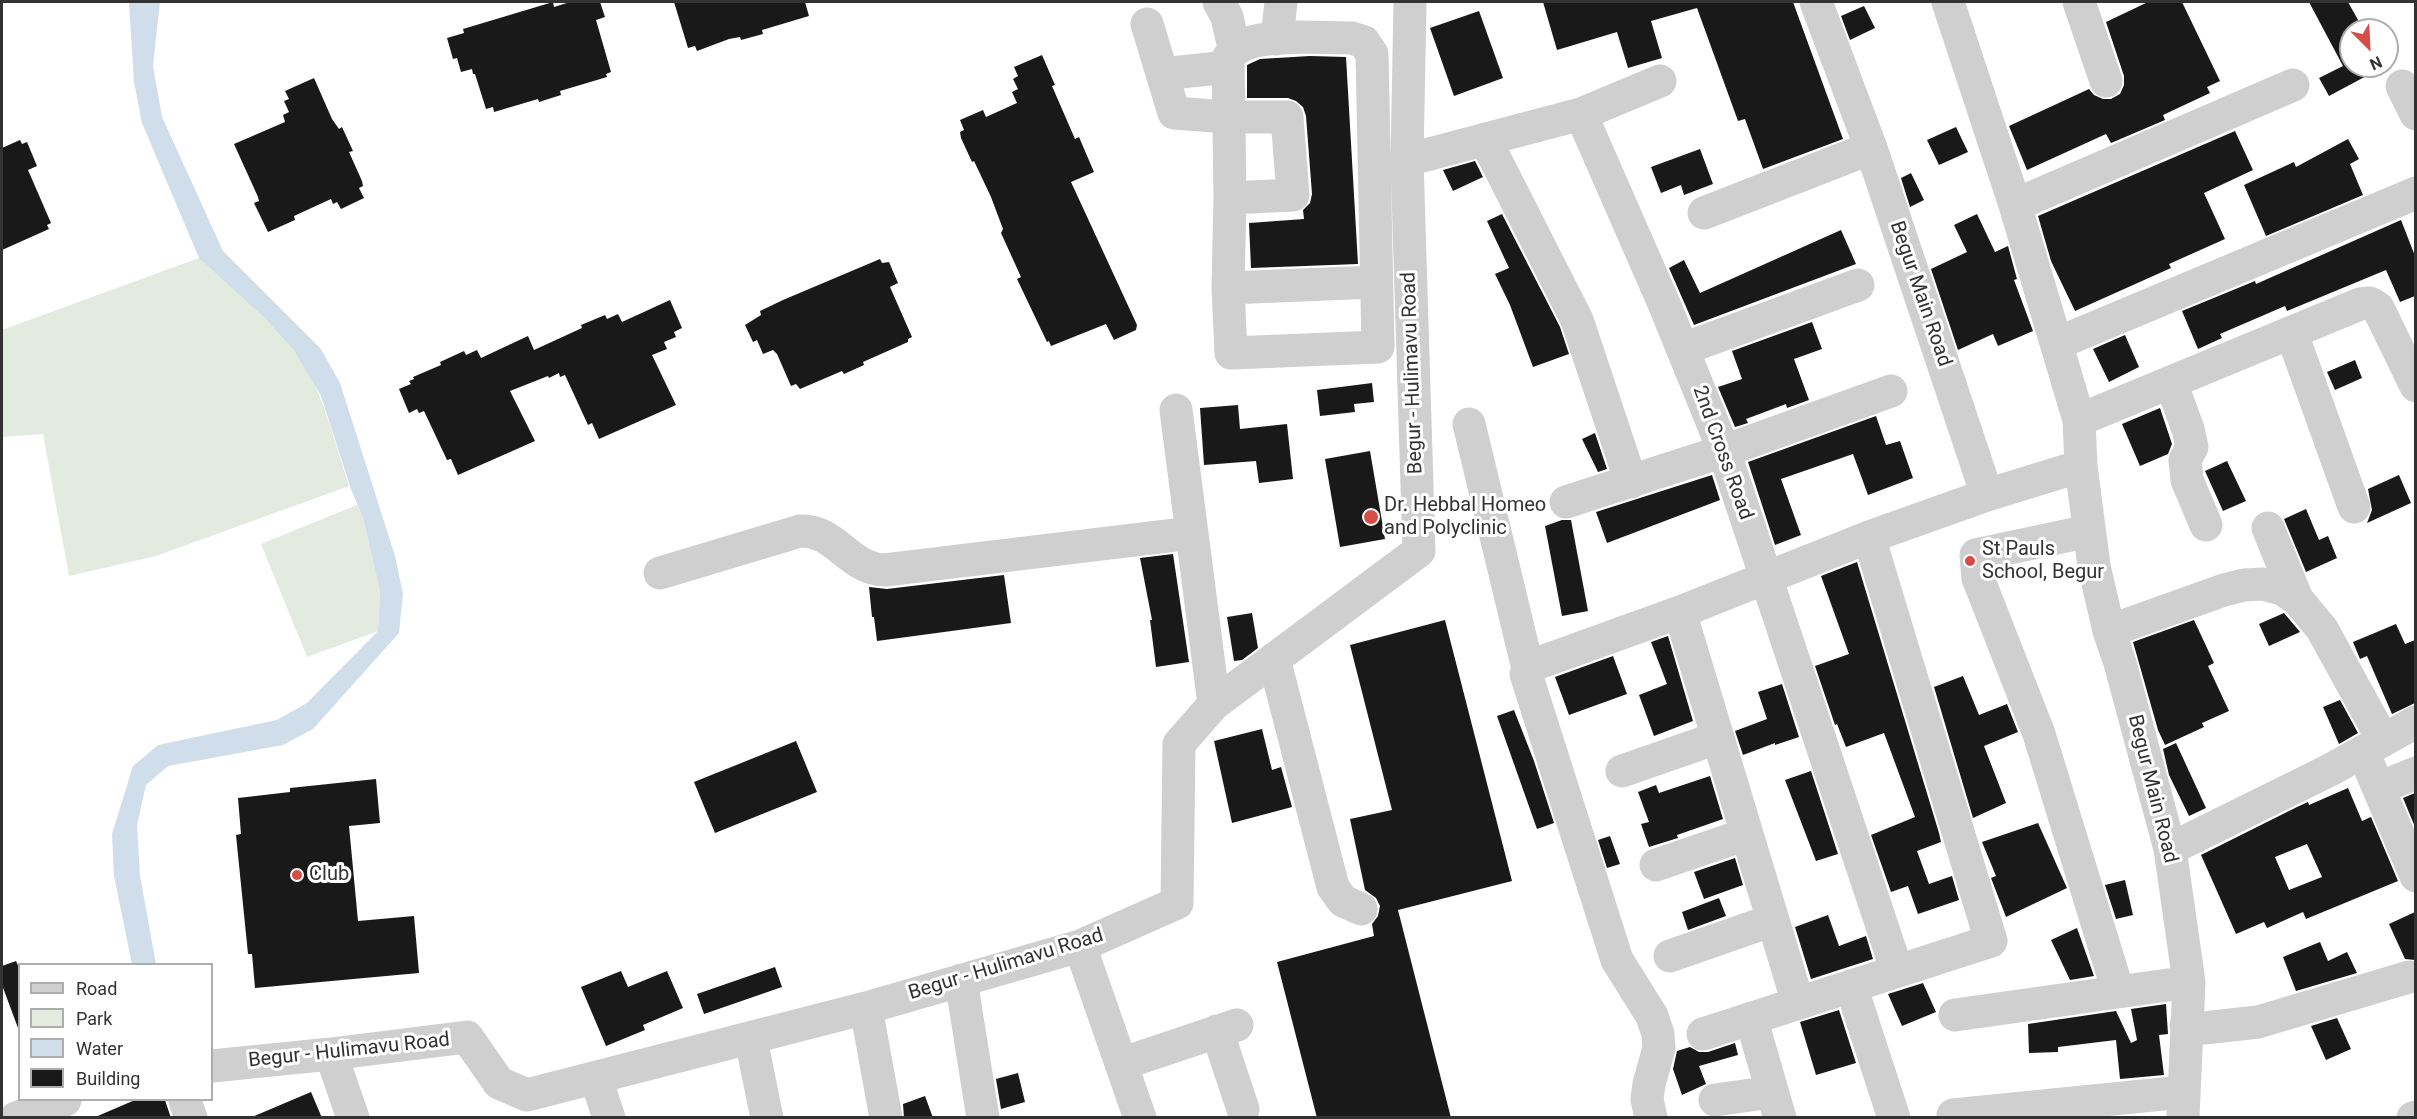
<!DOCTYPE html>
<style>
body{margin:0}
#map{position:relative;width:2417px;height:1119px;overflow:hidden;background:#fff;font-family:Roboto,sans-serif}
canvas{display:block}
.frame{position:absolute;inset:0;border:3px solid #323232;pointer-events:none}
.legend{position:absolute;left:18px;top:963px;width:195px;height:138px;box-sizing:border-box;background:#fff;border:2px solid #adadad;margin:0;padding:8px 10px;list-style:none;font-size:18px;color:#323232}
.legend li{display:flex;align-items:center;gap:12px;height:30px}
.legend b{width:30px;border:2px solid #adadad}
.north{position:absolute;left:2339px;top:18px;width:60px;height:60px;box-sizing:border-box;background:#fff;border:2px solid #adadad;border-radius:50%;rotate:156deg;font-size:16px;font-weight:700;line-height:24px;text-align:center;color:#323232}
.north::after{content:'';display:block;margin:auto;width:21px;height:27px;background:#d74c46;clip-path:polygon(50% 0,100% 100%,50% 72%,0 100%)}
</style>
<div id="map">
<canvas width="2417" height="1119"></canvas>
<div class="frame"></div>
<ul class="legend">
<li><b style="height:8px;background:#cfcfcf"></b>Road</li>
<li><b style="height:16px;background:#e3eadf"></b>Park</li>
<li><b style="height:16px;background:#d0ddeb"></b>Water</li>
<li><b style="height:16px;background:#191919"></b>Building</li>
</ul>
<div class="north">N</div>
</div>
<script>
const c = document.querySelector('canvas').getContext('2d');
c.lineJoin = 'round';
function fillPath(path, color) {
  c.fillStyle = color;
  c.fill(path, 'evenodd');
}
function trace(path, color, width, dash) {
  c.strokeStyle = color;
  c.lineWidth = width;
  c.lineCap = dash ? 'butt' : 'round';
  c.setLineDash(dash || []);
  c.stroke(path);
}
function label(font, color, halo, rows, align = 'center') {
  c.font = font + ' Roboto,sans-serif';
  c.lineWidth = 6;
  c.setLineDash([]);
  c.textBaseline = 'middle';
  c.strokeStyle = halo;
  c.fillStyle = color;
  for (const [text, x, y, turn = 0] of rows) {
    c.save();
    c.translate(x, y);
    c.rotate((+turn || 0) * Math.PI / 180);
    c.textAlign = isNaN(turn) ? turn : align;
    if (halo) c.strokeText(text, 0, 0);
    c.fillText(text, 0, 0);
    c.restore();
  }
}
const green = new Path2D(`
 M199,258C231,287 270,315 295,350C323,390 334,440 349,486L156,556L69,576L43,434L2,437V330Z
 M357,505L363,518L380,591L378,631L307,657L261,544Z`);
const water = new Path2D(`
 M129,2H160L153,66L162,117L223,251L321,349L340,383L395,556L403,594L399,633L313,729L283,745L168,766L146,785L137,825L140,876L156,964H132L114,876L112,834L133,766L158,745L277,720L307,703L378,631L380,591L363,518L351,489L321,396L294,350L264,317L199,258L142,123L134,82Z`);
const building = new Path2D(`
 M553,2L554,7L570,2H600L605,17L596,20L611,72L606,74L607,77L560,91L561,95L539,102L538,99L494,112L493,107L486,109L475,74H473L472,69L461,72L457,58L453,59L447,38L464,33L463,29Z
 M674,2H805L809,16L762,30L763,34L741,40L740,37L729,39L697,51L695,46L688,48Z
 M1543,2H1793L1843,139L1763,169L1745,119L1738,121L1697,8L1651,21L1662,58L1628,68L1617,32L1557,50Z
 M2148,2H2182L2220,81L2207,87L2210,93L2163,115L2165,120L2111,143L2106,134L2027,170L2009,126L2089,89L2094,95L2103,99H2111L2120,94L2124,85V76L2106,22Z
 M2309,2H2348L2362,27L2351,30V66H2385L2329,96L2319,78L2343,66Z
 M1864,6L1875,28L1850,40L1841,16Z
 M1479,11L1503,78L1454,96L1430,28Z
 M1042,55L1055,85L1052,86L1075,139L1079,137L1094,172L1071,182L1137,325L1136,330L1114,340L1106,324L1051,346L1049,341L1047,342L1017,279L1021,277L1001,233L1003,229L991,197L974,161L972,162L961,138L960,132L964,130L960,120L983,110L986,117L1017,103L1012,92L1018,89L1013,79L1018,76L1014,67Z
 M1310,56L1346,57L1358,264L1251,268L1249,223L1304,219L1303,210L1310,203L1312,194L1306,116L1303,107L1296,101L1288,98H1247V65L1260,59Z
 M314,78L332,119L339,129L342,127L353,151L349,152L362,181L363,186L359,188L364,198L341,209L337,202L333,204L331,199L294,216L295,220L268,232L254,203L259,201L258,197L234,144L285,122L283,115L289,112L284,101L289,99L285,91Z
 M1956,127L1968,152L1939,165L1927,140Z
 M2235,131L2253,170L2204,193L2225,239L2169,264L2171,268L2075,311L2051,261L2038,216Z
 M2348,139L2359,159L2350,164L2363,195L2266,236L2244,185L2294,162L2296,167Z
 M20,140L22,144L27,142L37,166L28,170L51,223L47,225L49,229L2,250V148Z
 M1700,149L1713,184L1684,195L1681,185L1661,193L1651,167Z
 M1475,161L1483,177L1453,191L1443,170Z
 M1911,173L1924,200L1910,207L1901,178Z
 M1502,214L1560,327L1569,354L1533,367L1510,305L1495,274L1509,268L1487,221Z
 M1977,214L1995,252L2008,246L2017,279L2014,280L2033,331L1998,346L1993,334L1958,350L1931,269L1967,252L1954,225Z
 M2401,220L2415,256V296L2400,302L2386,270L2287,311L2285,306L2220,334L2222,338L2198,349L2182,311L2255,281L2256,284Z
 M1841,230L1856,264L1694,325L1669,268L1684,260L1700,293Z
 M880,259L882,263L889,262L898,283L890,287L912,337L908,339V342L863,362L864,365L844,374L842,371L800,389L796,384L791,386L777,354L773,350L763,354L757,340L753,342L745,325L761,315L760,311L783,300Z
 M670,300L682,328L674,332L676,337L664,342L667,349L652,355L676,405L599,439L592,423L588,425L565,375L560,377L559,373L549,378L548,376L510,391L535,441L458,475L451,459L447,460L424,411L419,413L417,409L409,413L399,389L411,384L409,381L414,379L413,377L441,365L440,362L464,351L466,355L477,350L481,358L528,336L534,350L582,328L581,325L605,315L607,319L618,314L622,322Z
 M1812,322L1822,349L1794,359L1809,400L1787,408L1786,404L1746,419L1748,423L1735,427L1718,387L1742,379L1732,351Z
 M2125,335L2139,367L2109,382L2093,349Z
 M2355,360L2362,378L2335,390L2327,372Z
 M1372,383L1374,402L1354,404L1355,412L1320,416L1317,390Z
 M1238,405L1240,429L1287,424L1293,479L1259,483L1256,461L1204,465L1200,408Z
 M2160,408L2172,444L2168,454L2140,466L2122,424Z
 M1876,416L1886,445L1900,441L1913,478L1868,495L1853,454L1781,479L1801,535L1775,545L1748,462Z
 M1595,433L1607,469L1598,472L1582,439Z
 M1370,451L1385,539L1340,547L1325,459Z
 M2227,461L2246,501L2223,511L2205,471Z
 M1712,475L1720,500L1607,543L1596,512Z
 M2399,475L2411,503L2367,523L2372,510L2368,489Z
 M2306,509L2319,540L2328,536L2337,558L2306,572L2284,519Z
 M1562,520H1571L1588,611L1562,616L1545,526Z
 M1173,554L1189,662L1156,667L1150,620H1152L1140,558Z
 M1857,562L1939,833L1941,842L1917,851L1929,884L1952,876L1959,900L1918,914L1908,886L1891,892L1871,835L1915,817L1884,733L1846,747L1837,724L1835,725L1815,666L1849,654L1821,576Z
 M1004,575L1011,623L877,641L874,617H872L869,587L887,589Z
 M1252,613L1258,648L1242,660L1234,661L1227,617Z
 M2284,613L2300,632L2269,646L2259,624Z
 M1445,620L1512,881L1398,910L1451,1118H1317L1277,962L1374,936L1372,924L1378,916L1380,906L1376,898L1365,890L1350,819L1392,810L1350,645Z
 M2194,620L2214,663L2208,666L2229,711L2202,723L2204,727L2165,745L2158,730L2133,642Z
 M2396,624L2405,644L2415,640V703L2392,714L2367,656L2360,659L2353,642Z
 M1668,636L1693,721L1654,736L1639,695L1667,684L1651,642Z
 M1613,656L1627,694L1569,715L1555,677Z
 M1963,676L1979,715L2007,704L2018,732L1984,746L2006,803L1973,818L1934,687Z
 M1782,684L1799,737L1775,745V743L1743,755L1735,731L1767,719L1758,692Z
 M2340,700L2358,733L2339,744L2323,707Z
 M1514,710L1534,761L1554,823L1537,829L1497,716Z
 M1262,729L1272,770L1281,767L1292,807L1232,823L1214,741Z
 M796,741L817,792L715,833L694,782Z
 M2176,743L2206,808L2189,816L2169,775L2163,749Z
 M1811,771L1838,854L1816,861L1785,780Z
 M1710,776L1723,819L1677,835L1678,838L1649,847L1641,824L1649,822L1638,792L1656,785L1659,793Z
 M376,779L380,823L349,826L358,921L414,916L419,973L255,988L252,954H248L236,835L241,834L238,798L290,792V788Z
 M2348,788L2362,821L2371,817L2398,881L2306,919L2303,912L2267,928L2264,922L2236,934L2201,855L2297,807L2308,802L2309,805ZM2307,844L2322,877L2289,890L2275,857Z
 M2415,793V827L2403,798Z
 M2038,823L2067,888L2006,917L1991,878L1996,876L1982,842Z
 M1610,836L1620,864L1607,868L1598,840Z
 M1735,858L1743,885L1704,899L1694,872Z
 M2125,880L2133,915L2116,919L2105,885Z
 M1719,898L1726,916L1688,930L1682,912Z
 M2415,912V960L2405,959L2389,924Z
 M1828,915L1839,946L1866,936L1873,959L1811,979L1795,927Z
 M2077,928L2094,976L2070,980L2051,940Z
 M2320,942L2328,961L2347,952L2357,973L2296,991L2283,957Z
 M16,961L20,970L18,1028L2,985V966Z
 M775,967L782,987L704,1014L697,994Z
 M621,971L628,987L667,971L683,1008L643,1025L645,1030L606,1046L581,987Z
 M1923,983L1936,1012L1902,1026L1888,994Z
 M2166,1004L2168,1034L2159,1035L2164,1075L2120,1079L2116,1040L2058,1047V1052L2029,1053L2028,1024L2116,1011L2131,1043L2137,1040L2131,1009Z
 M1839,1010L1856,1063L1816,1075L1800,1022Z
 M2337,1018L2351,1049L2326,1060L2311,1026Z
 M1735,1043L1738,1055L1699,1066L1706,1084L1682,1095L1673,1069L1677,1051L1690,1047L1699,1052H1708Z
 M1018,1073L1025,1102L1001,1109L996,1079Z
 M311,1092L322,1118L252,1117Z
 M925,1096L933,1118H904L903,1104Z
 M135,1100H165L171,1118H93Z`);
const minor = new Path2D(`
 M1219,2L1227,17L1234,48
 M1816,2L1871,148L1987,495L2081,466
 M1948,2L2015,205L2079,420L2081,466L2094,566L2109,631L2120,663L2170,849L2189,982L2183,1118
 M2079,2L2106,81
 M1147,24L1174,113L1228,117H1287L1293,195L1230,198
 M1300,37L1352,38L1364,42L1372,54L1378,347L1231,353L1228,288L1230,198L1228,58C1242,36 1276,39 1300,37Z
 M1277,39L1281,2
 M1162,74L1228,67
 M2402,86L2416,114
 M1581,114L1660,81
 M1485,139L1577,320L1631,482
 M1407,160L1581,114L1665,306L1724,451L1897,971
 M2015,205L2293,85
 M1704,213L1871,148
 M1228,288L1375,282
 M2292,334L2354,507
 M2058,343L2416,193
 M1683,349L1858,285
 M2171,383L2188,429L2192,447L2185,460L2187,480L2206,525
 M1176,410L1214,704
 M2079,420L2360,304L2370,303L2378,308L2416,386
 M1469,424L1528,669L1526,674L1617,960L1652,1016L1658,1034L1659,1048L1649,1084L1647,1099L1651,1118
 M1566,502L1724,451L1891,391
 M2268,528L2297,599
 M2089,531L1976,555L1978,578L2039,734L2118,991
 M660,573L800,531C835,529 850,570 885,570L1192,533
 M1680,612L1798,1003
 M2109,631L2224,590L2244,585L2263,584L2282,589L2297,599L2322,629L2383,740
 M1274,659L1333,887L1343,901L1361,909
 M1528,669L1533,665L1680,612L1869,537L1987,495
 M2363,752L2416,876
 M1622,771L1717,738
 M2379,788L2416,773
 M2170,849L2330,770L2416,722
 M1656,865L1747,834
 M1080,946L1140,1118
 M1670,956L1773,920
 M961,980L983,1118
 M1851,986L1894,1118
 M866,1008L886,1118
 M1955,1015L2189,982
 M1751,1018L1780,1118
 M2186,1026L2204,1028L2258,1022L2409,977
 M1217,1031L1243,1109
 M1703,1034L1991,941L1869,537
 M751,1039L767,1118
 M331,1054L353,1118
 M1121,1064L1237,1025
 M212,1066L331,1054L467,1037L499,1083L527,1095L866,1008L1080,946L1177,903L1179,744L1214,704L1419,551L1407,160L1410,2
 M596,1078L609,1118
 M1715,1100L1772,1092
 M185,1101L191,1118
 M1953,1115L2183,1092
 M16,1118L65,1100
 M2413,1118L2416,1117`);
const markers = [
 [1371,517,8,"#d74c46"],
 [1970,561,6,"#d74c46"],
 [297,875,6,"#d74c46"]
];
const streetNames = [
 ["Begur Main Road",1920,294,71],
 ["Begur - Hulimavu Road",1413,373,-92],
 ["2nd Cross Road",1722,453,70],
 ["Begur Main Road",2152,789,76],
 ["Begur - Hulimavu Road",1006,965,-17],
 ["Begur - Hulimavu Road",349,1051,-6]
];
const poiNames = [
 ["Dr. Hebbal Homeo",1384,506],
 ["and Polyclinic",1384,529],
 ["St Pauls",1982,550],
 ["School, Begur",1982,573],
 ["Club",309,875]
];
fillPath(green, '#e3eadf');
fillPath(water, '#d0ddeb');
fillPath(building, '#191919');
trace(minor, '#cfcfcf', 33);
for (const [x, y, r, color] of markers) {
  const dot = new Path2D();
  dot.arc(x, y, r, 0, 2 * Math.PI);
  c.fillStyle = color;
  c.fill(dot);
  trace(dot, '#fff', 2);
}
label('20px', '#323232', '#fff', streetNames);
label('20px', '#323232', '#fff', poiNames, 'left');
</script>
